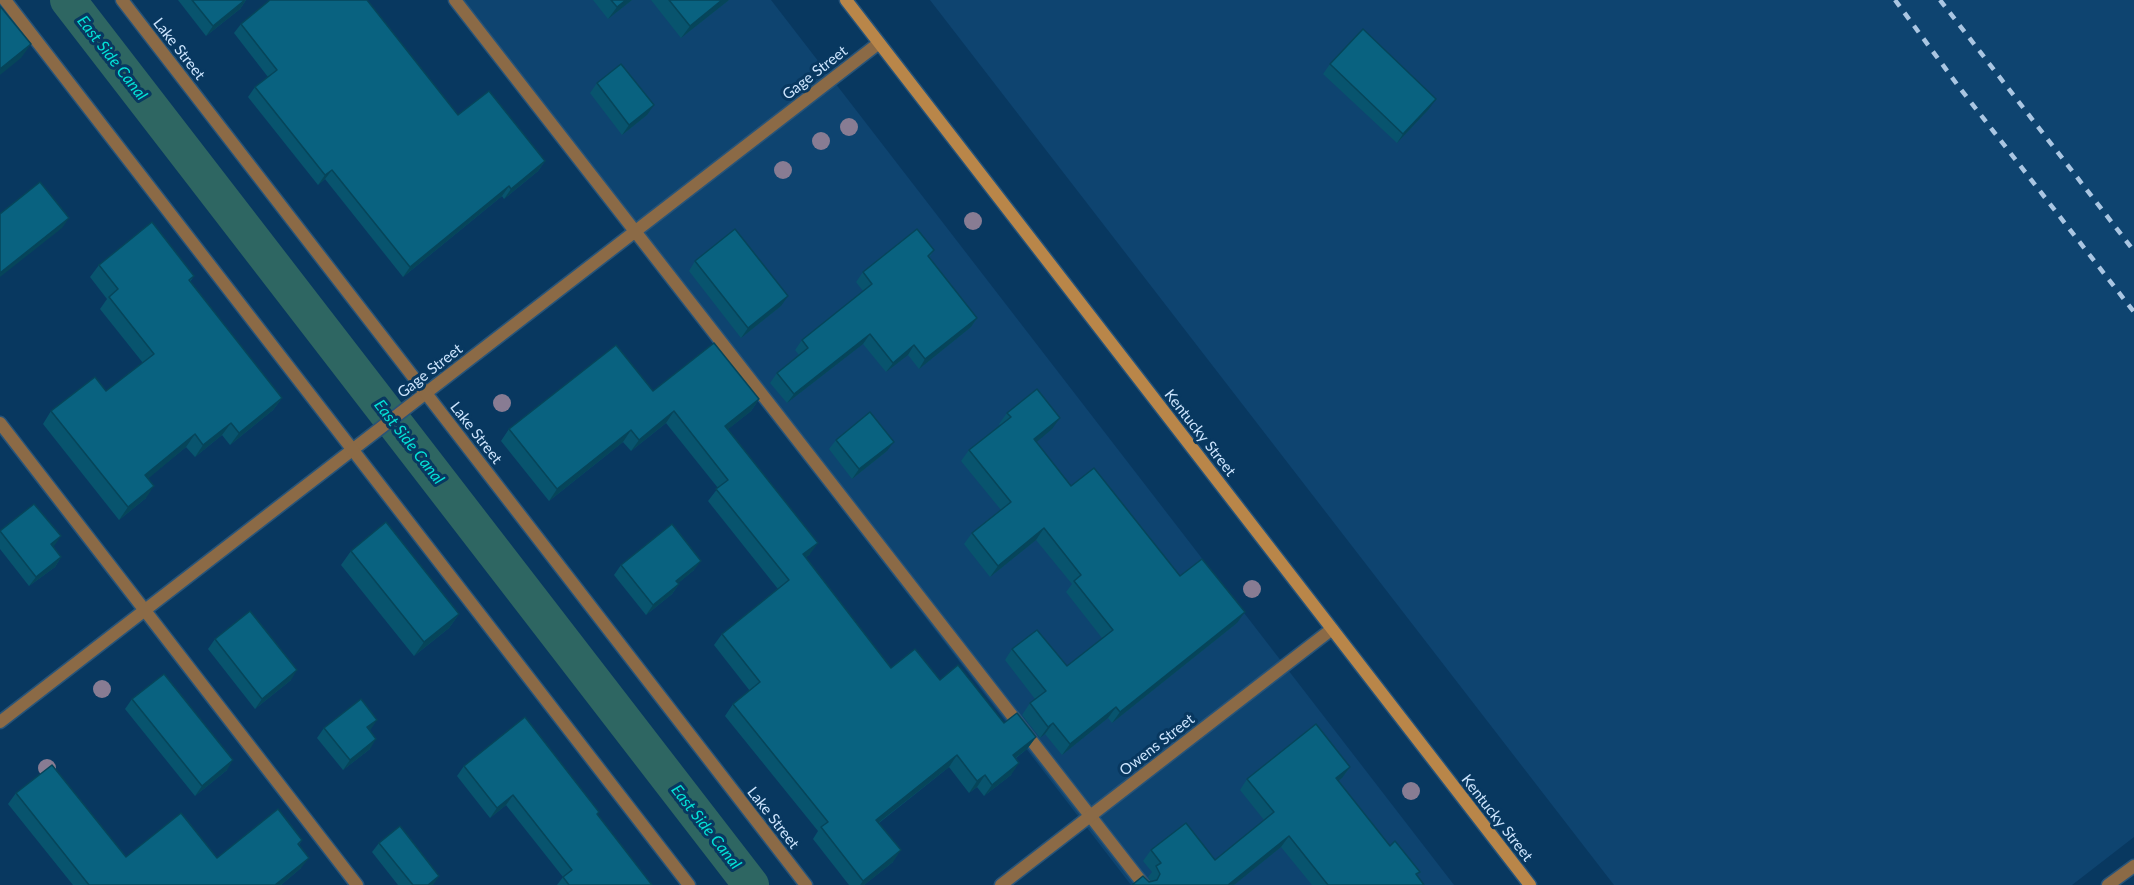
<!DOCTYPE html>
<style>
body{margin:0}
canvas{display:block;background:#083860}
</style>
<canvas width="2134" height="885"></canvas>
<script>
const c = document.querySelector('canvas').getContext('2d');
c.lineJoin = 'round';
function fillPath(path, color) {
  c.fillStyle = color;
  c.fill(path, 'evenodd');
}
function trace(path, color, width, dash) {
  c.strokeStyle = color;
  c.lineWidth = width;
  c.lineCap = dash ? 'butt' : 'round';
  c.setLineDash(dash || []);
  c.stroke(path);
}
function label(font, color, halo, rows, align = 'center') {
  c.font = font + ' Lato,sans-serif';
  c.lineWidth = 6;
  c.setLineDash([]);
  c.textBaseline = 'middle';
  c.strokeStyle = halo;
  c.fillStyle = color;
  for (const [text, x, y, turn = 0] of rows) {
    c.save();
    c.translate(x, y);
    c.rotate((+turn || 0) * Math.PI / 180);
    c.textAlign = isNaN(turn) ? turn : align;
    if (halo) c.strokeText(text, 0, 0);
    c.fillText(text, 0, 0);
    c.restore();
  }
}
const built = new Path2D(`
 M451,0H771L1454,885H1131Z
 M930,0H2134V837L2072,885H1614Z`);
const canal = new Path2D(`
 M68,0L751,885`);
const lane = new Path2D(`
 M455,0L1144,885
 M0,423L357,885
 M0,722L879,43`);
const street = new Path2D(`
 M5,0L689,885
 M122,0L806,885
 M1001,885L1332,629
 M2108,885L2134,866`);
const secondary = new Path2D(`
 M846,0L1530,885`);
const rail = new Path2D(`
 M1895,0L1959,87L2134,312
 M1940,0L2134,251`);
const trees = [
 [849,127],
 [821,141],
 [783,170],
 [973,221],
 [502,403],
 [1252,589],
 [102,689],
 [47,768],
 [1411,791]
];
const wall = new Path2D(`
 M178,0H246L240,9L206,36Z
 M593,0H632L608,19Z
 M651,0H729L681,38Z
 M241,24L458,115L545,161L538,171L504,199L502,196L403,277L325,179L318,185L248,97L255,87L268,77L234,33Z
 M1330,64L1429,109L1397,143L1323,74Z
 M597,83L647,115L622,135L590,93Z
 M934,250L929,258L977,318L971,327L919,369L908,355L886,372L863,344L787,403L770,383L777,373L799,355L795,350L802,340L863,291L856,282L863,272Z
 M695,261L781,306L741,338L689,271Z
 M99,265L194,276L190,282L282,398L273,410L230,445L222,435L195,457L186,447L148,478L146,498L119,520L43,424L51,411L106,391L143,363L100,309L107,299L90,277Z
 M653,391L759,399L751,411L728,429L810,554L805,558L891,668L940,680L1004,723L1036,737L1027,749L1016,758L1011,775L984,796L977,787L969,793L949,767L879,823L893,862L864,885H849L813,839L818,831L725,716L733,704L750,691L714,645L722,634L778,589L708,501L718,488L666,423L631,451L623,442L549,501L501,441L509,429Z
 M1007,413L1052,429L1036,442L1071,486L1237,623L1112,723L1108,718L1062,755L1045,734L1040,738L1022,715L1030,703L1035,699L1005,660L1012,649L1067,666L1102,638L1066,592L1072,584L1036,540L990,577L964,544L972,533L1001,510L961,461L969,450L1000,425L999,424Z
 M836,440L887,451L852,479L829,449Z
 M0,531L53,546L61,557L55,567L29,586L0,549Z
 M351,551L459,614L449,628L414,656L341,565Z
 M621,565L694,570L678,583L679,584L672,594L646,615L614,575Z
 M215,639L291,680L255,709L208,649Z
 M132,699L227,770L195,796L125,709Z
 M1316,724L1350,767L1342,778L1338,781L1390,846L1395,841L1420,872L1417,875L1424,885H1312L1281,847L1234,885H1132L1143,876L1149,882H1151L1148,877L1152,872L1143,861L1151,850L1186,823L1215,860L1264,820L1240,790L1247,779Z
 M324,728L371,729L369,730L370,749L343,770L317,738Z
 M464,766L599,812L597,815L652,885H557L563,877L506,805L490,818L457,776Z
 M16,793L126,857L217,858L302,840L299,845L301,868L281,885H73L8,804Z
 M379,843L433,885H398L372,852Z`);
const shadedWall = new Path2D(`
 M246,0L240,9L206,36L213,26Z
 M626,0H632L608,19L617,7Z
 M722,0H729L681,38L690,26Z
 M31,44L21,58L0,75V69Z
 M1436,99L1429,109L1397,143L1403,134Z
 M654,105L647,115L622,135L629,125Z
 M545,161L538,171L504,199L511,189Z
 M332,170L325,179L318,185L325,175Z
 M509,186L502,196L403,277L410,267Z
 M69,218L62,228L0,277V273Z
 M788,296L781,306L741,338L748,328Z
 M977,318L971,327L919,369L925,359Z
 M870,334L863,344L787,403L794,394Z
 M914,345L908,355L886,372L893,363Z
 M282,398L273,410L230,445L239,433Z
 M759,399L751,411L717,438L725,426Z
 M674,411L666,423L631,451L639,440Z
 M1060,418L1052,429L1026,451L1034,439Z
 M231,423L222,435L195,457L203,445Z
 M631,430L623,442L549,501L557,489Z
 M195,434L186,447L137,488L145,475Z
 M894,442L887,451L852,479L859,469Z
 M154,486L146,498L119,520L128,507Z
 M1044,528L1036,540L990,577L998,566Z
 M61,536L54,546L44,554L51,544Z
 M818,543L810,554L795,566L803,554Z
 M61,557L55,567L29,586L36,577Z
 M701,561L694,570L669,591L676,581Z
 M679,584L672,594L646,615L653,605Z
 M1245,612L1237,623L1112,723L1120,712Z
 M459,614L449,628L414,656L424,642Z
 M297,670L291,680L255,709L262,699Z
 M1116,707L1108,718L1062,755L1070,744Z
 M377,720L371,729L360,737L367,727Z
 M1053,723L1045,734L1040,738L1048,727Z
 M1036,737L1027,749L1005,766L1013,755Z
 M376,739L370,749L343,770L350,760Z
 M957,755L949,767L868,831L876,820Z
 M233,760L227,770L195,796L202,786Z
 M1019,763L1011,775L984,796L992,785Z
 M1350,767L1342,778L1328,789L1336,778Z
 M985,775L977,787L969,793L977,781Z
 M513,795L506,805L490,818L497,808Z
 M1289,836L1281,847L1234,885H1228Z
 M901,850L893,862L864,885H860L863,881Z
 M309,858L301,868L281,885H275Z
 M439,876L433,885H428Z`);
const building = new Path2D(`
 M192,0H245L213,26Z
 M270,0H367L458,115L489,91L545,161L511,189L509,186L410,267L332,170L325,175L255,87L277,70L241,24Z
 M611,0H626L617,7Z
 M669,0H722L690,26Z
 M0,6L31,44L0,69Z
 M1363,29L1436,99L1403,134L1330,64Z
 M621,64L654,105L629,125L597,83Z
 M40,182L69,218L0,273V214Z
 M152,222L194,276L189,280L282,398L239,433L231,423L203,445L195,434L145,475L154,486L128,507L51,411L95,377L106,391L154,354L109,297L118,289L99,265Z
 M735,229L788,296L748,328L695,261Z
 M917,229L934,250L928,256L977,318L925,359L914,345L893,363L870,334L794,394L777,373L808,348L802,340L872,284L863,272Z
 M714,343L759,399L725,426L818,543L803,554L891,668L915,649L940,680L958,665L1004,723L1017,713L1036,737L1013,755L1019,763L992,785L985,775L977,781L957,755L876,820L901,850L863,881L821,827L828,822L733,704L760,682L722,634L789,580L716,489L728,480L674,411L639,440L631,430L557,489L509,429L616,345L653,391Z
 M1037,389L1060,418L1034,439L1071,486L1094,468L1180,576L1202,559L1245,612L1120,712L1116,707L1070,744L1053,723L1048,727L1030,703L1046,691L1012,649L1037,630L1067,666L1113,630L1074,581L1081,575L1044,528L998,566L972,533L1011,502L969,450L1011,417L1007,413Z
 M870,412L894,442L859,469L836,440Z
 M34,504L61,536L51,544L61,557L36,577L0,531Z
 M386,522L459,614L424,642L351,551Z
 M672,524L701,561L676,581L679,584L653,605L621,565Z
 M250,611L297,670L262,699L215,639Z
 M164,674L233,760L202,786L132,699Z
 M361,699L377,720L367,727L376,739L350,760L324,728Z
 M525,717L599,812L597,814L652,885H569L563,877L572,870L513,795L497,808L464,766Z
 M1316,724L1350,767L1336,778L1390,846L1395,841L1420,872L1416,874L1424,885H1328L1289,836L1228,885H1132L1143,876L1149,882L1157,880L1160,874L1156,866L1161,863L1151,850L1186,823L1215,860L1274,812L1247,779Z
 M52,765L126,857L181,813L217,858L278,809L302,840L298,844L309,858L275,885H89L16,793Z
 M400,826L439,876L428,885H413L379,843Z`);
const streetNames = [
 ["Lake Street",179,49,52],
 ["Gage Street",815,73,-38],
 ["Gage Street",430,371,-38],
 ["Lake Street",476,433,52],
 ["Kentucky Street",1200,433,52],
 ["Owens Street",1157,745,-38],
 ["Lake Street",773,818,52],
 ["Kentucky Street",1497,818,52]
];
const waterNames = [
 ["East Side Canal",112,58,52],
 ["East Side Canal",409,442,52],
 ["East Side Canal",706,827,52]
];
fillPath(built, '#0e4470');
trace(canal, '#2e6662', 36);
trace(lane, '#285479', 15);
trace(street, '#285479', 15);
trace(secondary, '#285479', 15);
trace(lane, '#8b6a46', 12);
trace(street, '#8b6a46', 12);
trace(secondary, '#b98649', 12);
trace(rail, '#aac6e2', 4.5, [8, 8]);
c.fillStyle = '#887c93';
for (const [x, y] of trees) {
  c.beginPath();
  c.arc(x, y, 9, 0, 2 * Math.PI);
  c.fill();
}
fillPath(wall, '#08546e');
fillPath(shadedWall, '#06455a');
fillPath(building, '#096280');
trace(building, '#06455a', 1.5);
label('15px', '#cde5fe', '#083860', streetNames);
label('italic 16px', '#04e1d6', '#083860', waterNames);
</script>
